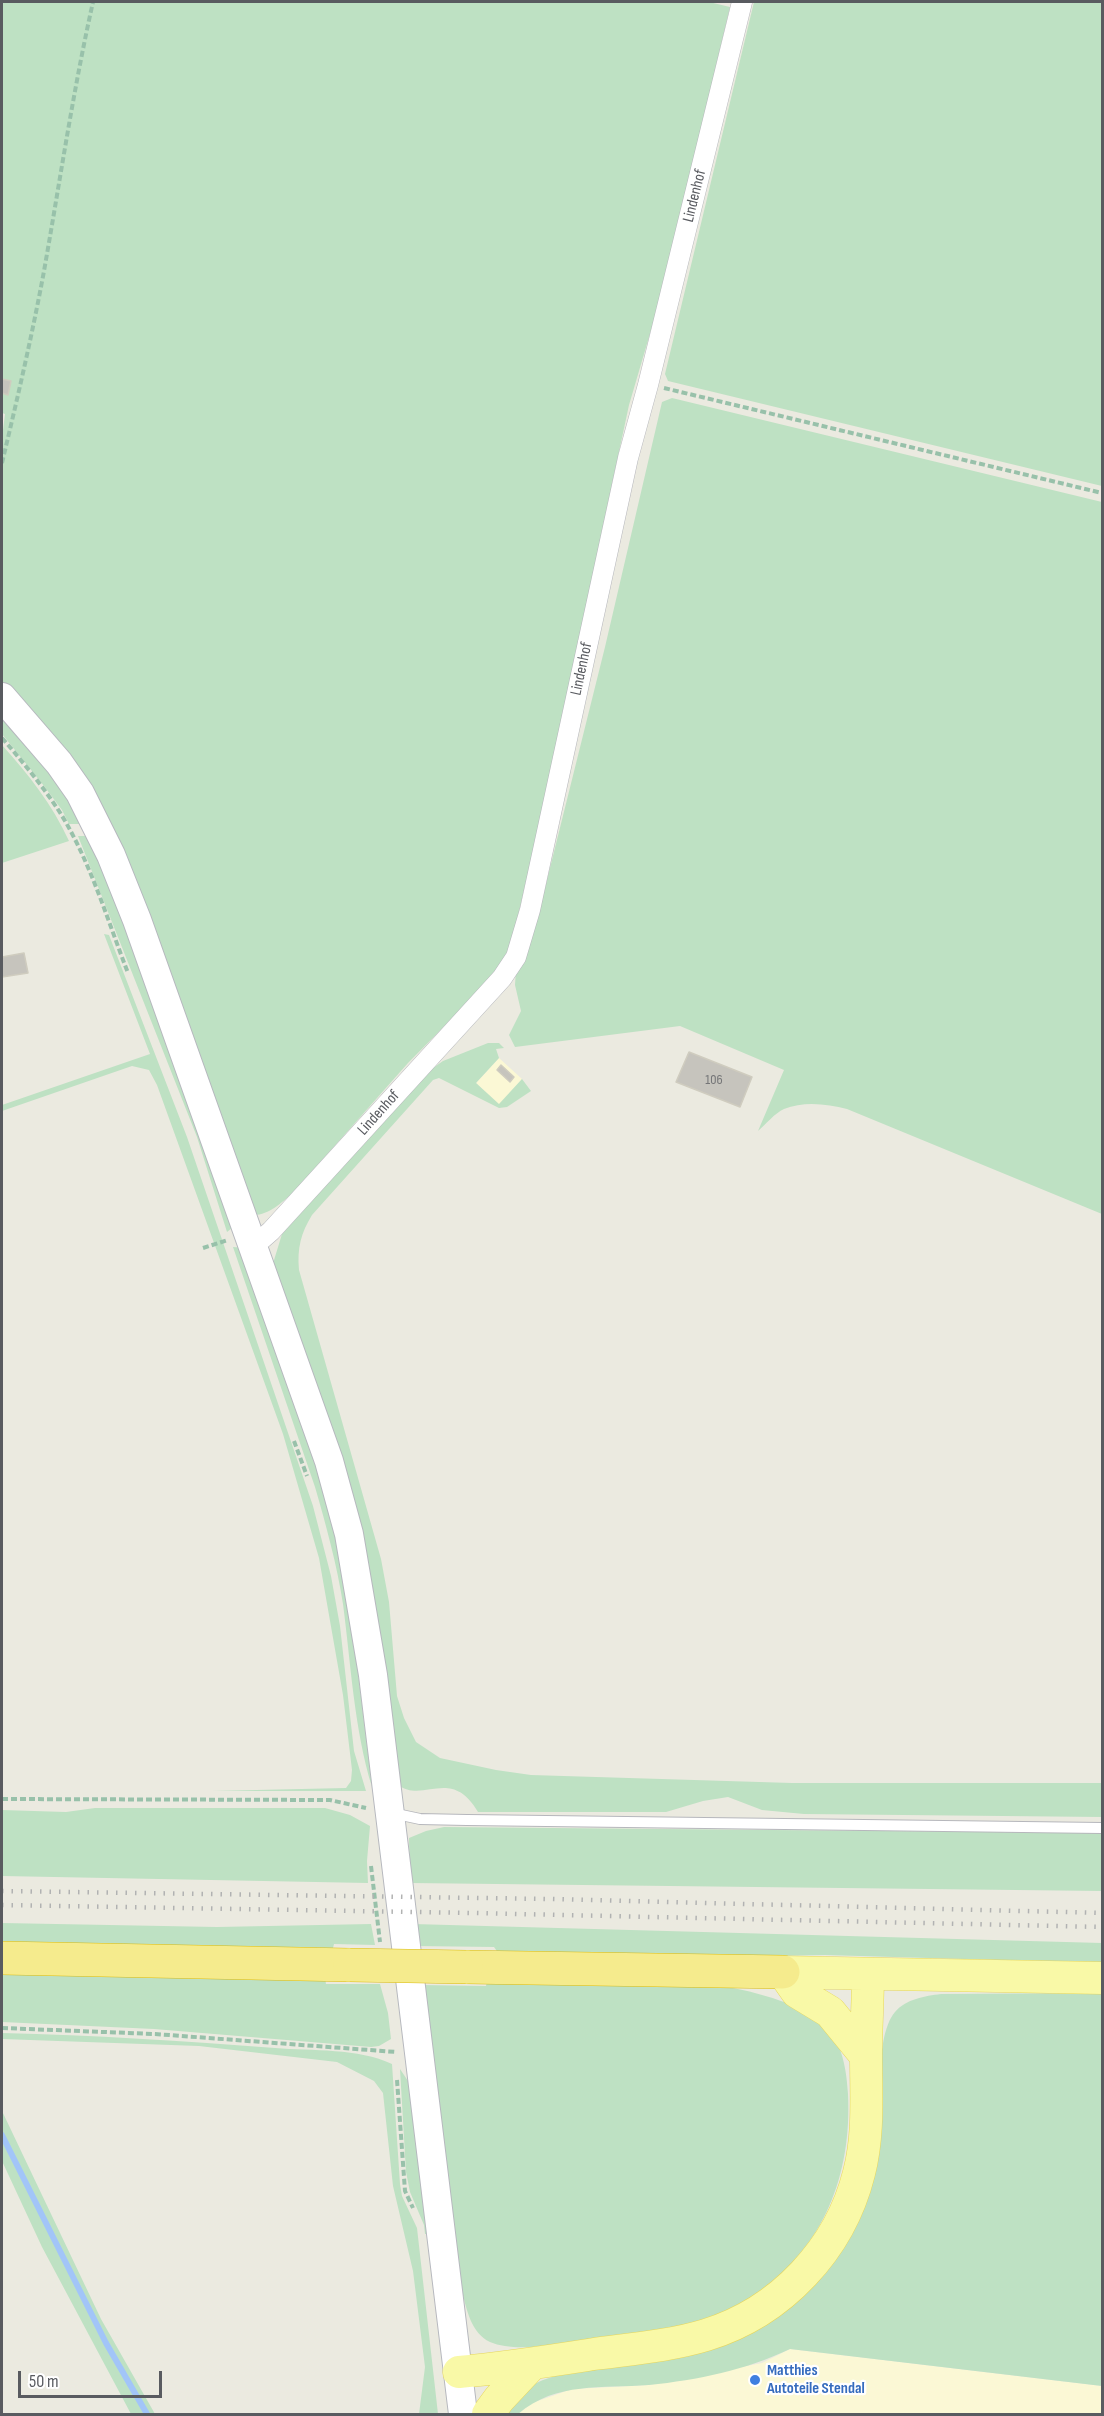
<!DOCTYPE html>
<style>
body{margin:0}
#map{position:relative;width:1104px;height:2416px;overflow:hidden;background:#ebeae0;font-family:"Sofia Sans Condensed",sans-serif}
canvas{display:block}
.frame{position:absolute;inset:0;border:3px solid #595b60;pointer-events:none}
.scale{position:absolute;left:18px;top:2371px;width:144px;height:27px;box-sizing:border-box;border:3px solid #595b60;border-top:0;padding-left:8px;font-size:18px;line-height:21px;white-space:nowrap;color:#595b60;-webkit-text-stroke:4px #fff;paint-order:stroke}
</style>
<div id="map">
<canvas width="1104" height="2416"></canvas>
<div class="frame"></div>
<div class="scale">50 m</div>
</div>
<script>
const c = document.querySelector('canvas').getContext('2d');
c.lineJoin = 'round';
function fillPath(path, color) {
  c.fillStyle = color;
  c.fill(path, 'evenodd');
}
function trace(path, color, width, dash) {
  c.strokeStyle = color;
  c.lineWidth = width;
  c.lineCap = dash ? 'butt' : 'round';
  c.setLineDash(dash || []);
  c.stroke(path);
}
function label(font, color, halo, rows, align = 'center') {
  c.font = font + ' "Sofia Sans Condensed",sans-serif';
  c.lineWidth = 4.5;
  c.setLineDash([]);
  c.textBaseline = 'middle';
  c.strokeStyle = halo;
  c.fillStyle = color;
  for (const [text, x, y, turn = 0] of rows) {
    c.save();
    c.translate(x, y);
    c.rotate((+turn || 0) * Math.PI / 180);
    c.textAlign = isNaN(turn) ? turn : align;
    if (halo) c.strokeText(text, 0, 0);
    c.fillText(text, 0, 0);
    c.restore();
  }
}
const commercial = new Path2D(`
 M499,1058L522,1079L499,1105L476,1083Z
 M790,2349L1102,2386V2414H518L532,2403L572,2389L649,2385L762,2363Z`);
const green = new Path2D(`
 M2,2H709L730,7L664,286L629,405L535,844L512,941L502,963L483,987L408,1063L293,1193C282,1202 269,1215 254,1215L155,945L2,686V438L5,414L2,413Z
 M754,2H1102V486L668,381L665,374Z
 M672,398L1102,502V1214L847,1109C827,1104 804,1101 784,1109C775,1113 766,1124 758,1131L784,1070L680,1026L515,1047L509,1035L521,1011L515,985L516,969L528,950L540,908L605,647L662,402Z
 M2,711L81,813L80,824H69L62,810L44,786L2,734Z
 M2,745C29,775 52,804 69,841L2,863Z
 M78,836H91L105,864L232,1228L227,1232L197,1137Z
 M104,934L109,935L187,1137L313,1506L331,1576L340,1626L354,1751L366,1791H212L346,1788L351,1781L352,1770L343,1695L319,1558L283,1434L157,1085L149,1070L132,1066L2,1111V1105L150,1054Z
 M488,1043H499L504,1048L496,1049L499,1058L476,1083L499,1104L522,1079L531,1091L507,1107L499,1108L439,1078L433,1080L312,1215C301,1233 297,1248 299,1270L381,1559L389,1602L397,1696L404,1718L416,1742L440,1758L496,1770L531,1775L792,1783H1102V1817L804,1814L762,1810L728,1797L703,1801L666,1812H478C451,1766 424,1804 398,1785L271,1270L282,1234L426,1073L443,1061Z
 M233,1247L245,1248L326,1482L344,1557L372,1787C354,1728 351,1665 343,1604C337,1565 326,1525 315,1487Z
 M95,1808H325L350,1815L370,1826L367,1861L368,1883L2,1876V1810L66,1812Z
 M444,1827L1102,1833V1891L410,1883L409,1838L426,1831Z
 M2,1923L217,1927L371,1924L375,1945L334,1944L333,1948L2,1944Z
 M413,1924L1102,1943V1963L825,1955L715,1957L499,1954L494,1947L416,1946Z
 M2,1971L325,1978L326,1984H380L388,2013L391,2039L379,2046L371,2047L154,2029L2,2022Z
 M487,1981C532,1982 576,1983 621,1983C651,1984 685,1980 715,1985C745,1989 778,1998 805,2011C839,2027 846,2060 848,2094C852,2174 824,2249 754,2295C742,2303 729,2311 715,2316C678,2329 638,2333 599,2338C569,2342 518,2354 490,2342C471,2333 467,2310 462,2292L420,1985L486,1986Z
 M1102,1993V2386L790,2349C746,2370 698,2380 649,2385C602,2389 557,2381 518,2414H498L523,2389L543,2380L564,2373L653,2360L831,2264C853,2235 873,2197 877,2160C881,2126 873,2037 895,2012C906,1999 925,1996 941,1994Z
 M2,2033C93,2035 184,2041 275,2048C313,2051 358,2048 392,2064L400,2184L402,2196L417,2228L438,2414H419L425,2367L413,2271L393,2186L383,2093L374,2081L337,2062L199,2046L2,2039Z
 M400,2069L412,2087L427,2234H425L424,2225L410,2192L406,2172Z
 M2,2111L101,2319L155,2414H131L42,2247L2,2161Z`);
const stream = new Path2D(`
 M2,2135L106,2343L147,2414`);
const building = new Path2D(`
 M2,379L11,381L8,395L2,393Z
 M24,953L28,973L2,977V957Z
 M689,1052L752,1077L740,1107L676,1082Z
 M501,1065L514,1077L510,1082L497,1070Z`);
const path = new Path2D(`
 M664,388L1102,493
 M2,463C17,400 32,336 44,271C60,181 73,91 93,2
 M2,738C22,761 42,785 59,811C90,860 107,919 128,973
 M203,1248L228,1240
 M294,1441L307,1476
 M2,1799L330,1800L366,1808
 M371,1866L380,1942
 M2,2028L155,2034L396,2052
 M397,2080L405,2191L413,2208`);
const lane = new Path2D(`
 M392,1813L420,1819L467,1820L1102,1828`);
const street = new Path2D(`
 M252,1243L263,1238L271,1231L502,978L516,957L530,910L628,458L648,385L742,2`);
const secondary = new Path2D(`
 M2,697L59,763L80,793L111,855L137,920L329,1461L349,1534L373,1675L463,2414`);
const primary = new Path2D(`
 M783,1972L1102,1978
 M783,1972L797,1992L830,2012L866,2056
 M459,2372C505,2368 549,2361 594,2354C631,2349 670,2346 706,2335C781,2312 840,2249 859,2173C869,2135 866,2095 866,2056C866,2028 868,2001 868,1974
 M488,2414L499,2399L531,2365`);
const highway = new Path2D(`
 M2,1958L350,1965
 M466,1967L783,1972`);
const rail = new Path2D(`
 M2,1891L550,1899L1102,1913
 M2,1905L473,1913L1102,1927`);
const highwayBridge = new Path2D(`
 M350,1965L466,1967`);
const markers = [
 [755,2380,6,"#3f7fe0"]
];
const numberNames = [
 ["106",714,1080]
];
const streetNames = [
 ["Lindenhof",695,196,-76],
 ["Lindenhof",582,669,-78],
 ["Lindenhof",379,1113,-48]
];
const shopNames = [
 ["Matthies",767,2371],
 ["Autoteile Stendal",767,2389]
];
fillPath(commercial, '#fbf8d5');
fillPath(green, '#bee1c3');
trace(stream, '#a2c5f8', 6);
fillPath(building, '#c6c4bd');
trace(building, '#cfccbf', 1.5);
trace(lane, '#b6b7bc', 12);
trace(street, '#b6b7bc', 21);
trace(secondary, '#b6b8be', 30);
trace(primary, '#e6d65d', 33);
trace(highway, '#dbbc10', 34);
trace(path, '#98c1aa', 4, [6, 3]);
trace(lane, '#fff', 10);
trace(street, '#fff', 20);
trace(secondary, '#fff', 28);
trace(primary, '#f9f9a7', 32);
trace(highway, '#f5eb8d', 33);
trace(rail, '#b1b2b2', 4.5, [1.5, 8]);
trace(highwayBridge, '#dbbc10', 34, []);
trace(highwayBridge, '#f5eb8d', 33);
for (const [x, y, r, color] of markers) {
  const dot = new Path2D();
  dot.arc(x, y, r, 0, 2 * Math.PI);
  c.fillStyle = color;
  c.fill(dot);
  trace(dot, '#fff', 2);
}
label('14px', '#747577', null, numberNames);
label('16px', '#595b60', '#fff', streetNames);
label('bold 16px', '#366cbe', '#fff', shopNames, 'left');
</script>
